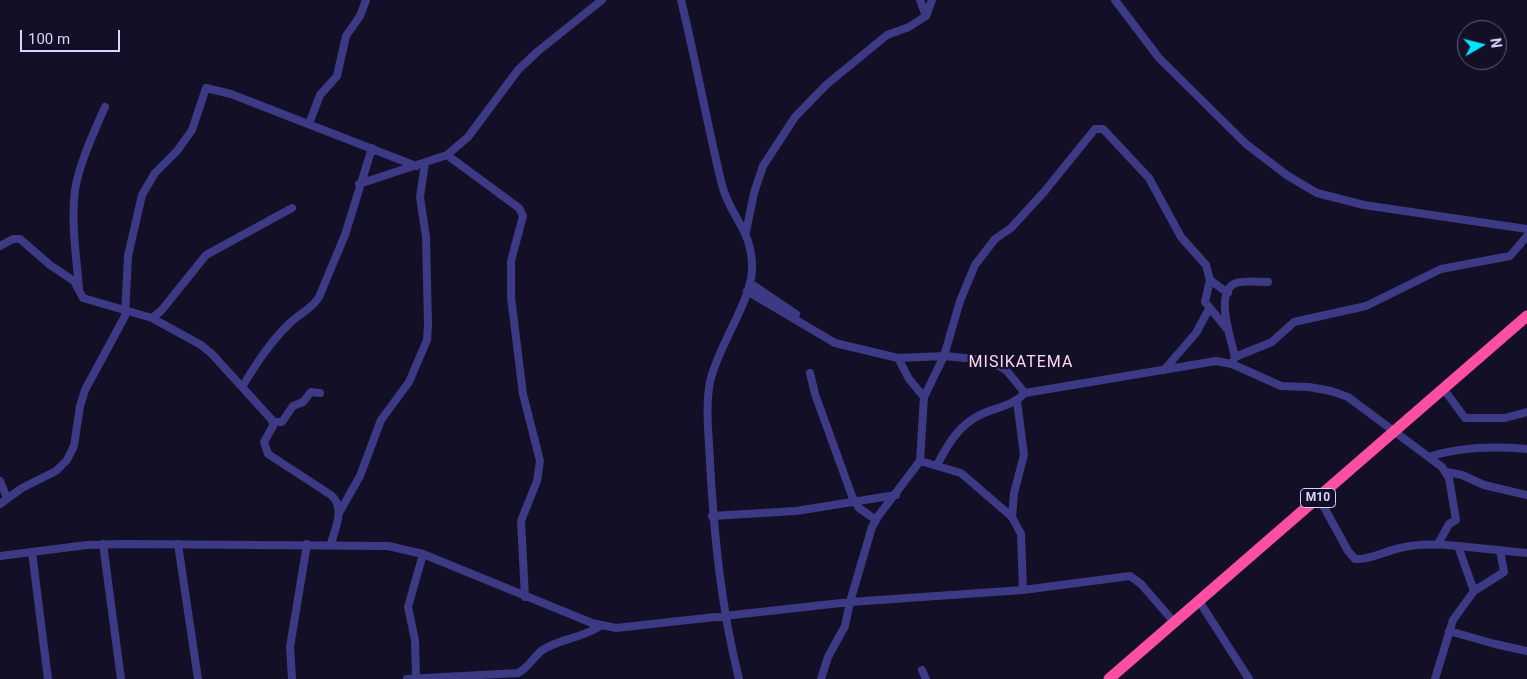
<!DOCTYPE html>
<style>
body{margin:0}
#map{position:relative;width:1527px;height:679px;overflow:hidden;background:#130f26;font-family:Roboto,sans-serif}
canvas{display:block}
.north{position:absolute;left:1457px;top:20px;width:50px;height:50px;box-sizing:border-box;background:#130f26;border:1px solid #625e7d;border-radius:50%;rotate:82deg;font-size:14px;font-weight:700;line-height:20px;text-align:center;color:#d9d4ff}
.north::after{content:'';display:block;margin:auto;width:18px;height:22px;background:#00e5ff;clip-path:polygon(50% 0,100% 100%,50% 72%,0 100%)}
.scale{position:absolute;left:20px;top:30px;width:100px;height:22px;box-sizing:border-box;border:2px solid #d9d4ff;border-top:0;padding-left:6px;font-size:15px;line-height:18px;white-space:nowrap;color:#d9d4ff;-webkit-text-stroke:4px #130f26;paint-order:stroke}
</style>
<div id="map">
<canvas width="1527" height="679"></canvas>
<div class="north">N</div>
<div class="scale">100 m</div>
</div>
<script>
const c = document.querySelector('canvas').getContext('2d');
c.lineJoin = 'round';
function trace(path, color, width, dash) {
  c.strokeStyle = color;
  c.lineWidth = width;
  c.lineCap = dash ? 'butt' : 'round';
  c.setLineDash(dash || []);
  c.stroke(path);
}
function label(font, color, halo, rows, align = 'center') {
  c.font = font + ' Roboto,sans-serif';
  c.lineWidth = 4.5;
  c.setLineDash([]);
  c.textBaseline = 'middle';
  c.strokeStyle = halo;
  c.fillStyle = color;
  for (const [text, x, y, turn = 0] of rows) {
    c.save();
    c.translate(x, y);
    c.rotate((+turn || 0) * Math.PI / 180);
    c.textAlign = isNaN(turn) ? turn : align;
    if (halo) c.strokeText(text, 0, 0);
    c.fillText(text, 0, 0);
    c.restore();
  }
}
const minor = new Path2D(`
 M681,0C696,61 707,124 722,185C730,217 753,230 752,269C752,300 717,348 710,382C705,408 709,436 710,462C714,535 721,607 739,679
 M920,0L926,16
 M1115,0L1159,58L1246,144L1288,176L1317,193L1364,205L1527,229
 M309,124L320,95L337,76L346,36L360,16L366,0
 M447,155L519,208L523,216L511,261V297L523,394L540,461L537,481L521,521L525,597
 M359,184L447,155L468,137L518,70L537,52L602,0
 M746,232L754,193L763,166L795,117L826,85L887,35L909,27L926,16L932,0
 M0,246L13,239H20L50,265L74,281L83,298L152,318L201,345L212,354L272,420L273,426L264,442L268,454L331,495C346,508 335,528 331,544
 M1210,280L1205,302L1227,329
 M750,283L796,314
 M79,287C76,255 71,222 75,190C79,164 94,132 105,107
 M747,291L835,343L898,358L944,356L987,360L1006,370L1025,393
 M152,318L161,311L206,255L292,208
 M1235,357C1232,341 1213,292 1236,283C1245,280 1258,282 1268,282
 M898,358L909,379L924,397
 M1232,364L1235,357L1272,342L1294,322L1366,306L1441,269L1510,256L1527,236
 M1164,370L1196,333L1209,309
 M810,373L815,394L852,496L859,508L876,520
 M242,387C256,364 270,342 290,323C300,313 311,310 319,297L345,235L372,148
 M1443,388L1465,418H1505L1527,412
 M273,422H282L293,406L303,402L311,392L320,393
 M1428,457C1459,447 1494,446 1527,449
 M920,461L961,473L1012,517L1021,534L1023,590
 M937,465C947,446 957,428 976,417C993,407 1011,408 1025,393L1216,361L1232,364L1281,386L1309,387L1331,391L1348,397L1442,467L1449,478L1456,520L1449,524L1438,544
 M1447,472L1462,475L1484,485L1527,495
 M0,481L7,498
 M1319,498L1348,551L1355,559C1371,560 1385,551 1400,548C1419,543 1439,544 1458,546
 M0,504L22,488L56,471L67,460L74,446L80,406L85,390L125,316L128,256L142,195L155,173L177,151L192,130L206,88L231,94L416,166
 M339,513L360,476L381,420L409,382L427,340L428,325L426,237L420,197L425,163
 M712,516L796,511L896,495
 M1012,517L1014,493L1024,455L1017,401
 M103,544L121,679
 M178,544L198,679
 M32,552L48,679
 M0,556L87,545L123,544L388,546L423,554L592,623L616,628L850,602L1023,590L1130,576L1141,584L1174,622
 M1474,591L1458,546L1527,553
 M1199,601L1249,679
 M1449,631L1495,644L1527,651
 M922,670L926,679
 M292,679L290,647L307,544
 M407,679L518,673C529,668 534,655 544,649C562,638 583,638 600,626
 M416,679L415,640L408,607L423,554
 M821,679L828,657L845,626L850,602L872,527L879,515L920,461L924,397L944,356L960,301L975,265L995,239L1011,228L1044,192L1095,129H1103L1149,178L1181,237L1206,265L1210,280L1228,293
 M1435,679L1453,620L1474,591L1504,572L1500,550`);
const highway = new Path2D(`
 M1109,679L1527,316`);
const shields = [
 [1318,498,35]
];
const shieldNames = [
 ["M10",1318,498]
];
const quarterNames = [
 ["MISIKATEMA",1021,363]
];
trace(minor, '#3d3a85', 8);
trace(highway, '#ff4fa3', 11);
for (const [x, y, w] of shields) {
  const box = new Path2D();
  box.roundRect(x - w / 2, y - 9.5, w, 19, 4);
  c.fillStyle = '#130f26';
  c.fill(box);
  trace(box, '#d9d4ff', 1);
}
label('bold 12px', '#d9d4ff', null, shieldNames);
c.letterSpacing = '1px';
label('16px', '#ffd6f0', '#130f26', quarterNames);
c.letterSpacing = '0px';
</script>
